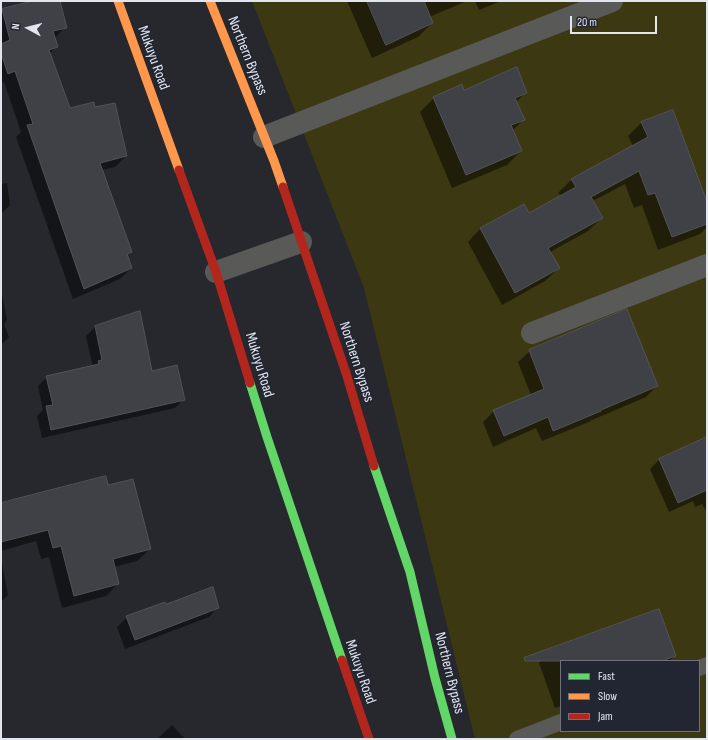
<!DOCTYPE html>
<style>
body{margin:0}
#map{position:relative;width:708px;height:740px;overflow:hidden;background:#26282e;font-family:"Sofia Sans Condensed",sans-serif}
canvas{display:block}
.frame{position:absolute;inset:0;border:2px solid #e2e5ed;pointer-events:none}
.legend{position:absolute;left:560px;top:660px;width:140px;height:72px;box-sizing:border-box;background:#222632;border:1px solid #6f727d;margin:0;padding:5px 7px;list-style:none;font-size:12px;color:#e2e5ed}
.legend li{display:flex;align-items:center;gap:8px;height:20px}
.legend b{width:20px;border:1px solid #6f727d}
.north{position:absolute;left:8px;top:8px;width:40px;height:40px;-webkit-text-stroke:3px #222632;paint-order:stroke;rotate:277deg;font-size:11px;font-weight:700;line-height:16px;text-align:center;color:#e2e5ed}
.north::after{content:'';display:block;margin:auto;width:14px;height:18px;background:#e2e5ed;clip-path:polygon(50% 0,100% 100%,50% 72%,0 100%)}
.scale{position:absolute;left:570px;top:16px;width:87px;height:18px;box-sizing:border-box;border:2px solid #e2e5ed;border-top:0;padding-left:5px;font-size:12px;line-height:14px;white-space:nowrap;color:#e2e5ed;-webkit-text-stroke:3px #222632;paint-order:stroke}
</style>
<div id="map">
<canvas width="708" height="740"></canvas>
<div class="frame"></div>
<ul class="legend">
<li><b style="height:5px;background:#63d668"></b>Fast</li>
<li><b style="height:5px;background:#ff974d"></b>Slow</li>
<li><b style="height:5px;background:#b3261e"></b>Jam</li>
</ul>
<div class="north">N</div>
<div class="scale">20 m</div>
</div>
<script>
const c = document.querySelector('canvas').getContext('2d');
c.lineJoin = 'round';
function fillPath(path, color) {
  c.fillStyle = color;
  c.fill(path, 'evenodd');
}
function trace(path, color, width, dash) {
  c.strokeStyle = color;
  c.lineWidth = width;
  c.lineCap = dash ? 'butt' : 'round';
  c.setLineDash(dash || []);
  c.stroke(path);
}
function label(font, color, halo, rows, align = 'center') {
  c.font = font + ' "Sofia Sans Condensed",sans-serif';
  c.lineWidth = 3;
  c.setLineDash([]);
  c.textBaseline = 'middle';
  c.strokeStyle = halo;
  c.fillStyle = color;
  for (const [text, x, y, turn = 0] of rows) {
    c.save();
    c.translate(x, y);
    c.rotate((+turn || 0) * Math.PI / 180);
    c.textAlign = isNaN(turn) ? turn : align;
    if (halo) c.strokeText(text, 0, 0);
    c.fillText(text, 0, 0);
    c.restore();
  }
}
const green = new Path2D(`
 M252,1H707V739H475L364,288ZM561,661H699V731H561Z`);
const shadow = new Path2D(`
 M37,1H59L65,27L54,39L57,46L49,54L70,109H94L126,156L115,167L102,170L131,252L126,256L131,268L120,279L73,299L16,137L21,132L4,82L1,83V11Z
 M347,1H467L429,17L432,23L418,37L372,58Z
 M475,1H501L479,10Z
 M526,92L516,102L523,120L512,131L521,151L507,165L452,188L420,112L434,98Z
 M672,112L707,205V227L700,234L658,250L642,205L634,208L625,184L593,201L602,218L588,231L550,252L559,268L545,281L502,305L468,242L481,228L529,214L561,196L558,193L572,179L633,146L628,136L641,123Z
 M7,183L10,205L1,214V184Z
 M1,289L7,320L4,324L9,337L1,345Z
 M95,327L184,399L175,408L42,438L37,416L43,410L38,386L47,377L93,367L86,336Z
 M530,351L657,386L646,397L592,420L589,422L542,441L536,428L493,447L483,422L494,411L531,395L518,362Z
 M707,438V512L702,504L695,507L693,501L669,512L650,469L659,460Z
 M108,487L150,549L137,561L114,567L118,584L106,596L62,608L49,557L41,559L36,541L1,551V502L15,499V500Z
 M1,558L8,595L1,602Z
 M165,605L218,607L209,617L125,649L117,627L127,617Z
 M552,649L675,655L670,661H561V706L555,708L539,663Z
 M172,725L185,739H157Z`);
const building = new Path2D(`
 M33,1H60L67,28L53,31L58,47L49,50L70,108L94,102L95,107L115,103L127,156L100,163L132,252L127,254L132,268L84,289L27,125L33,124L15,71L8,74L1,53V44L10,40L2,9Z
 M367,1H424L433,23L386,45Z
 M517,67L527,93L515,98L525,120L511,125L522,151L466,175L433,97L462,84L464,90Z
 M673,110L707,202V224L672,237L655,193L648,195L639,171L591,197L603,218L548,248L560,268L515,293L480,228L524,204L529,213L576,187L571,179L648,137L641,122Z
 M627,309L658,386L601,410V411L553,431L548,417L504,436L493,410L544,389L529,350Z
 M140,311L152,371L177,365L185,400L51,430L46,406L53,405L46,376L99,364L98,361L102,360L95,326Z
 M707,437V490L678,503L659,459Z
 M106,476L108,485L133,479L151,549L113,559L119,584L74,596L61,546L53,548L48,530L1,542V503Z
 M213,587L219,608L135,640L126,616L165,602L166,604Z
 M659,609L676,656L662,661H525L524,658Z`);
const lane = new Path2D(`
 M699,668L707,665
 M517,739L561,722`);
const street = new Path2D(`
 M264,137L612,1
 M216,272L301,242
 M532,333L707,265`);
const fast = new Path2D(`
 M250,383L267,437L342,660
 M374,466L410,572L435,678L452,739`);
const slow = new Path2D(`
 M118,1L179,170
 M210,1L274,161L283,187`);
const jam = new Path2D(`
 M179,170L216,272L250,383
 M283,187L346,373L374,466
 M342,660L369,739`);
const streetNames = [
 ["Northern Bypass",247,56,68],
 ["Mukuyu Road",153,58,70],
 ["Northern Bypass",356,362,72],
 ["Mukuyu Road",259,365,73],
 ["Mukuyu Road",360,672,71],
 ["Northern Bypass",449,673,76]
];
fillPath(green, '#3c3811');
fillPath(shadow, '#0007');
fillPath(building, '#3f4146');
trace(building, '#515358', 1);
trace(lane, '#595958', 16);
trace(street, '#595958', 22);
trace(fast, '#63d668', 9);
trace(slow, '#ff974d', 9);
trace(jam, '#b3261e', 9);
label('15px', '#e2e5ed', '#222632', streetNames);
</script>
